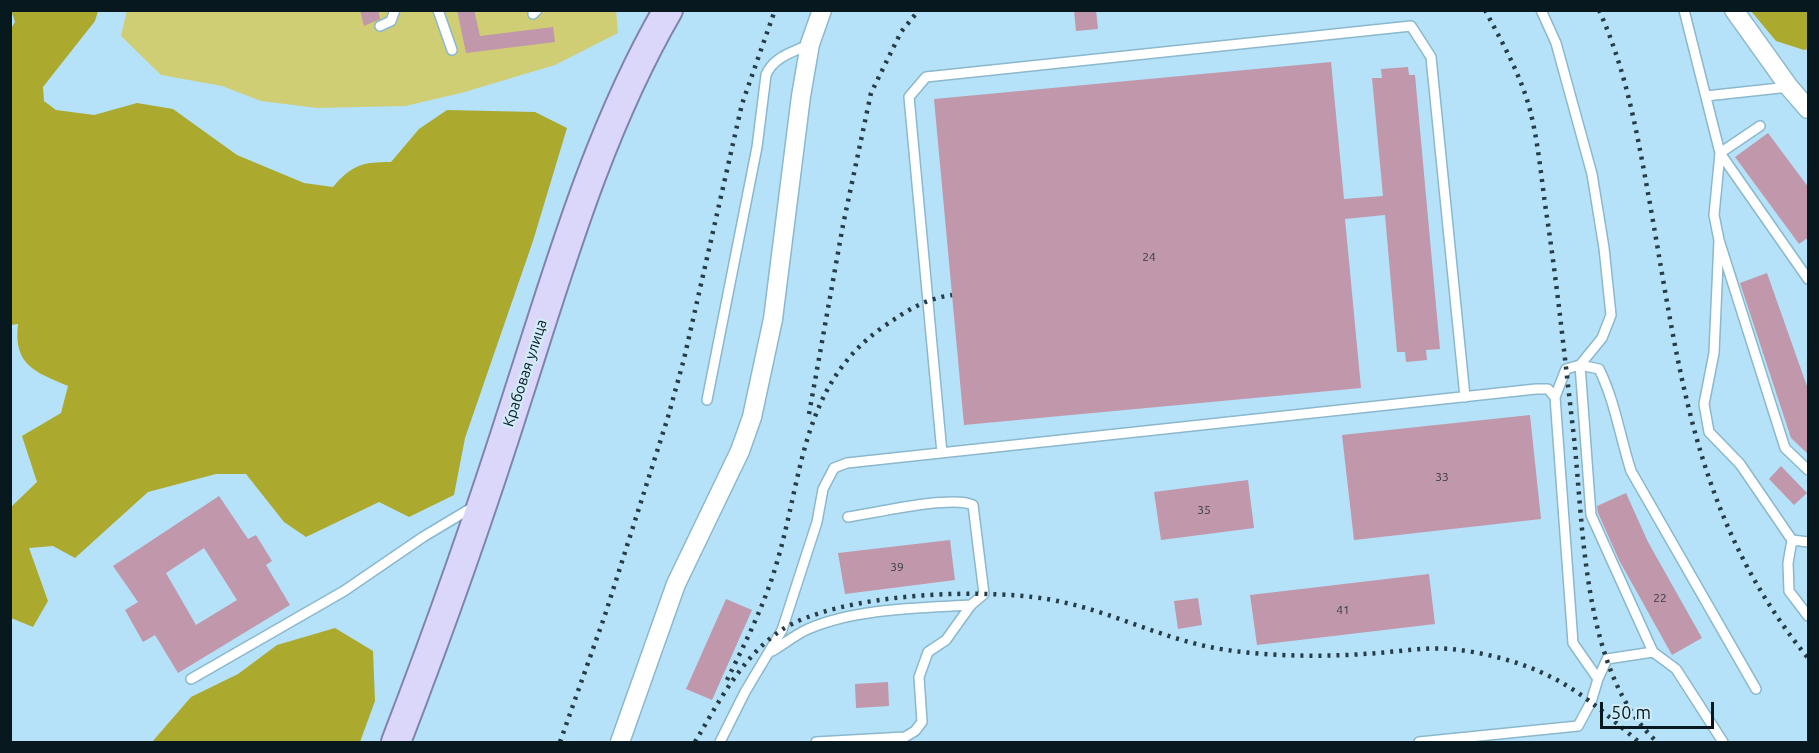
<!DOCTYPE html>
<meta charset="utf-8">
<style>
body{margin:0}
#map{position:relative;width:1819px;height:753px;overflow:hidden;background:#b5e2f8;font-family:Ubuntu,sans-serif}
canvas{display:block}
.frame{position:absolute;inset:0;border:12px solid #07181f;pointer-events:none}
.scale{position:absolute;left:1600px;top:702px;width:114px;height:27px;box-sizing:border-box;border:3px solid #07181f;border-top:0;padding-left:8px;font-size:18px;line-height:21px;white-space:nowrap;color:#07181f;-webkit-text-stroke:4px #d1ecf9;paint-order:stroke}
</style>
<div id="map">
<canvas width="1819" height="753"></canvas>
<div class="frame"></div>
<div class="scale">50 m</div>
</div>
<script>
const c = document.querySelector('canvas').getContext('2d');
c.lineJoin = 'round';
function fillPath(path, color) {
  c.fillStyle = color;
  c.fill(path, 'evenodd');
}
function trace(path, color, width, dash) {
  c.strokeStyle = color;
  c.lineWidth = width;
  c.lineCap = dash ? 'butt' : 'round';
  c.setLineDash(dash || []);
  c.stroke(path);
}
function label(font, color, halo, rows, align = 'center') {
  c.font = font + ' Ubuntu,sans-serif';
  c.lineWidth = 4.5;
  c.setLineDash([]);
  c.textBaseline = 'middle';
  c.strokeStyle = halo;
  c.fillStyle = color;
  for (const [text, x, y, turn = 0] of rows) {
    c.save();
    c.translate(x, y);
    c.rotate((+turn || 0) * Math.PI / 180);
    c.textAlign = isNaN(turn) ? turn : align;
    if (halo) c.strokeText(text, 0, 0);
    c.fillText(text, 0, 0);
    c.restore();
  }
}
const green = new Path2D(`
 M127,10H616L618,33L555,65L461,93L405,106L317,108L261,101L222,86L161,75L121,36Z`);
const forest = new Path2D(`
 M11,10L98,11L95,21L43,87L44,101L56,110L94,115L137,103L173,109L237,155L304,183L333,187C352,165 362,162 391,162L419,129L447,110L535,112L567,128L533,241L465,438L454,495L409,517L379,502L306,537L284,522L246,474H216L148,492L75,558L53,546L29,548L48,601L33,627L11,618V507L37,482L22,436L61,413L68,386C36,372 13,366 18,324L11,325L10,30L15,22Z
 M1751,11H1808V49L1804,50L1776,41Z
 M335,628L373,651L375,701L360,742H152L191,697L238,674L277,645Z`);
const building = new Path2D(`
 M360,10H378L380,19L364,26Z
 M457,10H474L480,36L553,27L555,42L466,53Z
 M1074,10H1096L1098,29L1076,31Z
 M1331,62L1344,199L1383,196L1372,78H1382L1381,69L1408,67L1409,75H1415L1440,349L1426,350L1427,360L1406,362L1405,352H1397L1385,215L1345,219L1361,388L964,425L934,99Z
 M1768,133L1809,188V237L1799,244L1735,157Z
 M1767,273L1809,392V455L1791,438L1740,283Z
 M1530,415L1541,519L1354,540L1342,435Z
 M1781,466L1807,493L1794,505L1769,479Z
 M1248,480L1254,528L1161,540L1154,492Z
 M1626,493L1648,542L1702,638L1672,655L1619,560L1598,513L1597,506Z
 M219,496L248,539L256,535L272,561L266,565L290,605L178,673L155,635L143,642L125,610L138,602L113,566ZM204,548L237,600L196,625L166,573Z
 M950,540L955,580L845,594L838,553Z
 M1429,574L1435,624L1257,645L1250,595Z
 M1198,598L1202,625L1178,629L1174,601Z
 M726,599L752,610L712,700L686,689Z
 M888,682L889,706L856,708L855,684Z`);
const service = new Path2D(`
 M438,10L452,50
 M1541,10L1556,43L1592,174L1604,248L1611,315L1602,338L1580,365L1566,369L1555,397
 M1684,10L1720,153L1808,279
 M533,14L537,10
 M380,26L391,21L395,10
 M1706,96L1789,87
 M1760,126L1720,153L1714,215L1719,240L1785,448L1808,470
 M1719,240L1714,353L1704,404L1709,432L1740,464L1792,540L1788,563L1789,591L1808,616
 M707,400L757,147L766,75C773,57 793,52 810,44
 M942,453L909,97L926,77L1411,26L1431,57L1465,397
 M1792,540L1808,542
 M772,651C784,644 795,635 808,629C856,608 920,608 971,605
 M191,679L344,591L423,537L473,507
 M720,742L745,692L782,630L817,522L823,489L834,468L847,463L1536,389H1548L1555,397L1573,643L1598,679L1607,659L1653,652
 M816,742L905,737L915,731L922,722L919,677L928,652L946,640L971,605L984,594L973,505C951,495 876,513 848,517
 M1419,742L1578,726L1591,702L1598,679
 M1723,742L1676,669L1653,652L1591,515L1580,365L1599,369C1615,401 1620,437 1631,471L1756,689`);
const minor = new Path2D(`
 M1734,10L1789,87L1808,109
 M620,742L676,584L740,451L752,417L773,319L801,96L810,44L822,10`);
const primary = new Path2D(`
 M396,742C440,628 481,512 518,395C560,265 599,129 668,10`);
const rail = new Path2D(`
 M1485,10C1503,44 1522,77 1531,114C1538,143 1541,174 1545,204C1557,282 1565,360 1574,438C1584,532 1583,674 1657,742
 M1599,10C1627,72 1638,138 1650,204C1680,373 1695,520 1808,658
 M809,414L843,225L871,93L901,32L919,10
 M727,680C746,641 765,604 777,562C803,475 801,385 883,327C906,311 924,299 952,295
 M560,742L605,615L668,417L684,359L742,104L775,10
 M695,742C718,703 742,657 780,631C837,592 995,586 1062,602C1118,614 1169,642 1227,650C1276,657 1329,657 1378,653C1402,651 1427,647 1451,649C1483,652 1522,662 1551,677C1584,693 1611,719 1639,742`);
const numberNames = [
 ["24",1149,257],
 ["33",1442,477],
 ["35",1204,510],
 ["39",897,567],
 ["22",1660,598],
 ["41",1343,610]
];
const streetNames = [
 ["Крабовая улица",525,373,-72]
];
fillPath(green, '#cfce75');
fillPath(forest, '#aca92f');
fillPath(building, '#c097ab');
trace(service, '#8bb8cc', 12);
trace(minor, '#8bb8cc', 21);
trace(primary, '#8083ac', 32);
trace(service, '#fff', 9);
trace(minor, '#fff', 18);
trace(primary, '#dad7fb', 28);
trace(rail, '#263c46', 4.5, [3, 6]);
label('12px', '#353842', null, numberNames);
label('15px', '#07181f', '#d1ecf9', streetNames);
</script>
